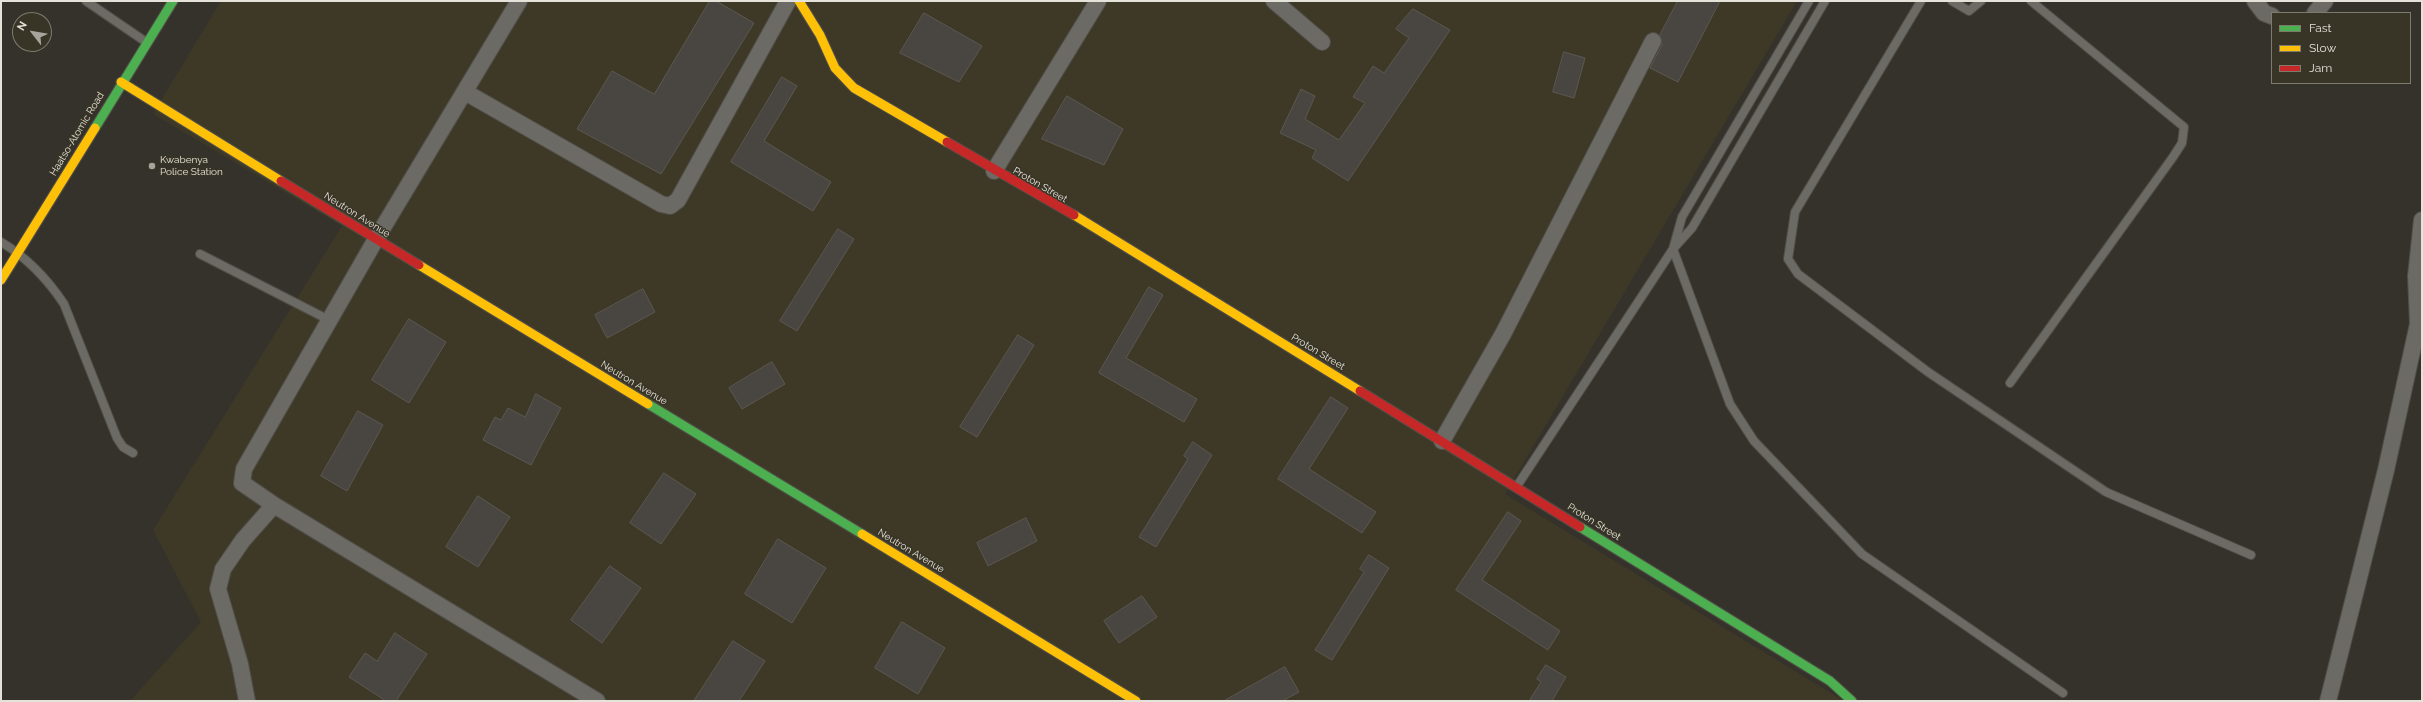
<!DOCTYPE html>
<style>
body{margin:0}
#map{position:relative;width:2423px;height:702px;overflow:hidden;background:#34322a;font-family:Raleway,sans-serif}
canvas{display:block}
.frame{position:absolute;inset:0;border:2px solid #e5e2d9;pointer-events:none}
.legend{position:absolute;left:2271px;top:12px;width:140px;height:72px;box-sizing:border-box;background:#383426;border:1px solid #7d7a6e;margin:0;padding:5px 7px;list-style:none;font-size:12px;color:#e5e2d9}
.legend li{display:flex;align-items:center;gap:8px;height:20px}
.legend b{width:20px;border:1px solid #7d7a6e}
.north{position:absolute;left:12px;top:12px;width:40px;height:40px;box-sizing:border-box;background:#383426;border:1px solid #7d7a6e;border-radius:50%;rotate:301deg;font-size:11px;font-weight:700;line-height:16px;text-align:center;color:#e5e2d9}
.north::after{content:'';display:block;margin:auto;width:14px;height:18px;background:#a7a49c;clip-path:polygon(50% 0,100% 100%,50% 72%,0 100%)}
</style>
<div id="map">
<canvas width="2423" height="702"></canvas>
<div class="frame"></div>
<ul class="legend">
<li><b style="height:5px;background:#4caf50"></b>Fast</li>
<li><b style="height:5px;background:#ffc107"></b>Slow</li>
<li><b style="height:5px;background:#c62828"></b>Jam</li>
</ul>
<div class="north">N</div>
</div>
<script>
const c = document.querySelector('canvas').getContext('2d');
c.lineJoin = 'round';
function fillPath(path, color) {
  c.fillStyle = color;
  c.fill(path, 'evenodd');
}
function trace(path, color, width, dash) {
  c.strokeStyle = color;
  c.lineWidth = width;
  c.lineCap = dash ? 'butt' : 'round';
  c.setLineDash(dash || []);
  c.stroke(path);
}
function label(font, color, halo, rows, align = 'center') {
  c.font = font + ' Raleway,sans-serif';
  c.lineWidth = 3;
  c.setLineDash([]);
  c.textBaseline = 'middle';
  c.strokeStyle = halo;
  c.fillStyle = color;
  for (const [text, x, y, turn = 0] of rows) {
    c.save();
    c.translate(x, y);
    c.rotate((+turn || 0) * Math.PI / 180);
    c.textAlign = isNaN(turn) ? turn : align;
    if (halo) c.strokeText(text, 0, 0);
    c.fillText(text, 0, 0);
    c.restore();
  }
}
const built = new Path2D(`
 M221,1H1797L1505,494L1844,701H130L201,622L153,530L342,226L153,114Z`);
const building = new Path2D(`
 M710,1H716L754,23L661,174L577,129L612,71L654,94Z
 M1678,1H1720L1678,82L1650,68L1662,45L1660,35Z
 M1413,9L1450,30L1348,181L1312,158L1316,150L1280,133L1301,89L1315,96L1305,119L1339,140L1365,103L1353,97L1373,66L1384,73L1409,38L1396,29Z
 M924,13L982,46L959,82L900,53Z
 M1564,52L1585,58L1574,98L1553,92Z
 M782,77L797,86L764,141L831,182L813,211L731,162Z
 M1067,96L1123,129L1104,165L1042,139Z
 M838,229L854,239L797,331L780,321Z
 M1149,287L1163,295L1126,358L1197,399L1184,422L1099,373Z
 M643,289L655,312L607,338L595,315Z
 M409,319L446,342L409,403L372,380Z
 M1018,335L1034,345L977,437L960,427Z
 M772,362L785,384L742,409L729,388Z
 M536,394L561,408L531,465L483,440L495,417L501,420L508,408L525,417Z
 M1331,397L1348,408L1309,469L1376,512L1362,533L1278,479Z
 M358,411L383,425L347,491L321,476Z
 M1193,442L1212,455L1156,547L1139,537L1188,459L1184,456Z
 M664,473L696,494L661,544L630,523Z
 M478,496L510,517L478,567L446,547Z
 M1508,512L1521,521L1482,580L1560,631L1548,650L1456,590Z
 M1026,518L1037,541L988,566L977,543Z
 M778,539L826,568L792,623L745,594Z
 M1369,555L1389,568L1332,660L1315,650L1364,572L1360,569Z
 M610,566L641,588L602,643L571,620Z
 M1142,596L1157,617L1119,643L1104,621Z
 M902,622L945,648L918,694L875,668Z
 M395,633L427,654L396,701H386L349,677L365,653L377,661Z
 M733,641L765,661L739,701H694Z
 M1546,665L1566,677L1552,701H1529L1541,682L1537,679Z
 M1285,667L1299,692L1282,701H1224Z`);
const lane = new Path2D(`
 M86,1L146,42
 M1809,1L1682,217L1673,249L1730,404L1754,441L1862,554L2063,693
 M1921,1L1795,212L1788,259L1798,274L1928,372L2106,492L2251,555
 M1952,1L1969,11L1981,1
 M1,242C26,257 48,280 64,304L117,438L123,447L133,453
 M200,254L329,320
 M2010,383L2173,157L2182,143L2184,127L2031,1
 M1517,486L1673,249L1692,228L1825,1`);
const street = new Path2D(`
 M519,1L376,239L244,469L242,483L274,505L597,701
 M1274,1L1322,42
 M2255,1L2264,13L2272,16
 M2315,13L2325,1
 M465,92L661,204L670,206L678,200L788,1
 M994,171L1098,1
 M1442,441L1503,334L1653,41
 M247,701L240,664L218,589L223,569L243,540L274,505
 M2328,701L2386,470L2418,324L2416,276L2422,220`);
const fast = new Path2D(`
 M95,128L173,1
 M648,404L862,534
 M1580,527L1830,681L1852,701`);
const slow = new Path2D(`
 M799,1L820,35L835,68L854,88L947,142
 M121,82L281,181
 M1074,215L1360,391
 M419,265L648,404
 M1,280L95,128
 M862,534L1136,701`);
const jam = new Path2D(`
 M947,142L1074,215
 M281,181L419,265
 M1360,391L1580,527`);
const markers = [
 [152,166,4,"#a7a49c"]
];
const streetNames = [
 ["Haatso-Atomic Road",77,134,-59],
 ["Proton Street",1040,185,30],
 ["Neutron Avenue",357,215,32],
 ["Proton Street",1318,352,31],
 ["Neutron Avenue",634,383,31],
 ["Proton Street",1594,522,32],
 ["Neutron Avenue",911,551,31]
];
const poiNames = [
 ["Kwabenya",160,160],
 ["Police Station",160,172]
];
fillPath(built, '#3e3927');
fillPath(building, '#494540');
trace(building, '#5b5852', 1);
trace(lane, '#504e47', 10);
trace(street, '#504e47', 18);
trace(fast, '#504e47', 11);
trace(slow, '#504e47', 11);
trace(jam, '#504e47', 11);
trace(lane, '#6c6a65', 8);
trace(street, '#6c6a65', 16);
trace(fast, '#4caf50', 9);
trace(slow, '#ffc107', 9);
trace(jam, '#c62828', 9);
for (const [x, y, r, color] of markers) {
  const dot = new Path2D();
  dot.arc(x, y, r, 0, 2 * Math.PI);
  c.fillStyle = color;
  c.fill(dot);
  trace(dot, '#383426', 1.5);
}
label('10px', '#e5e2d9', '#383426', streetNames);
label('10px', '#e5e2d9', '#383426', poiNames, 'left');
</script>
